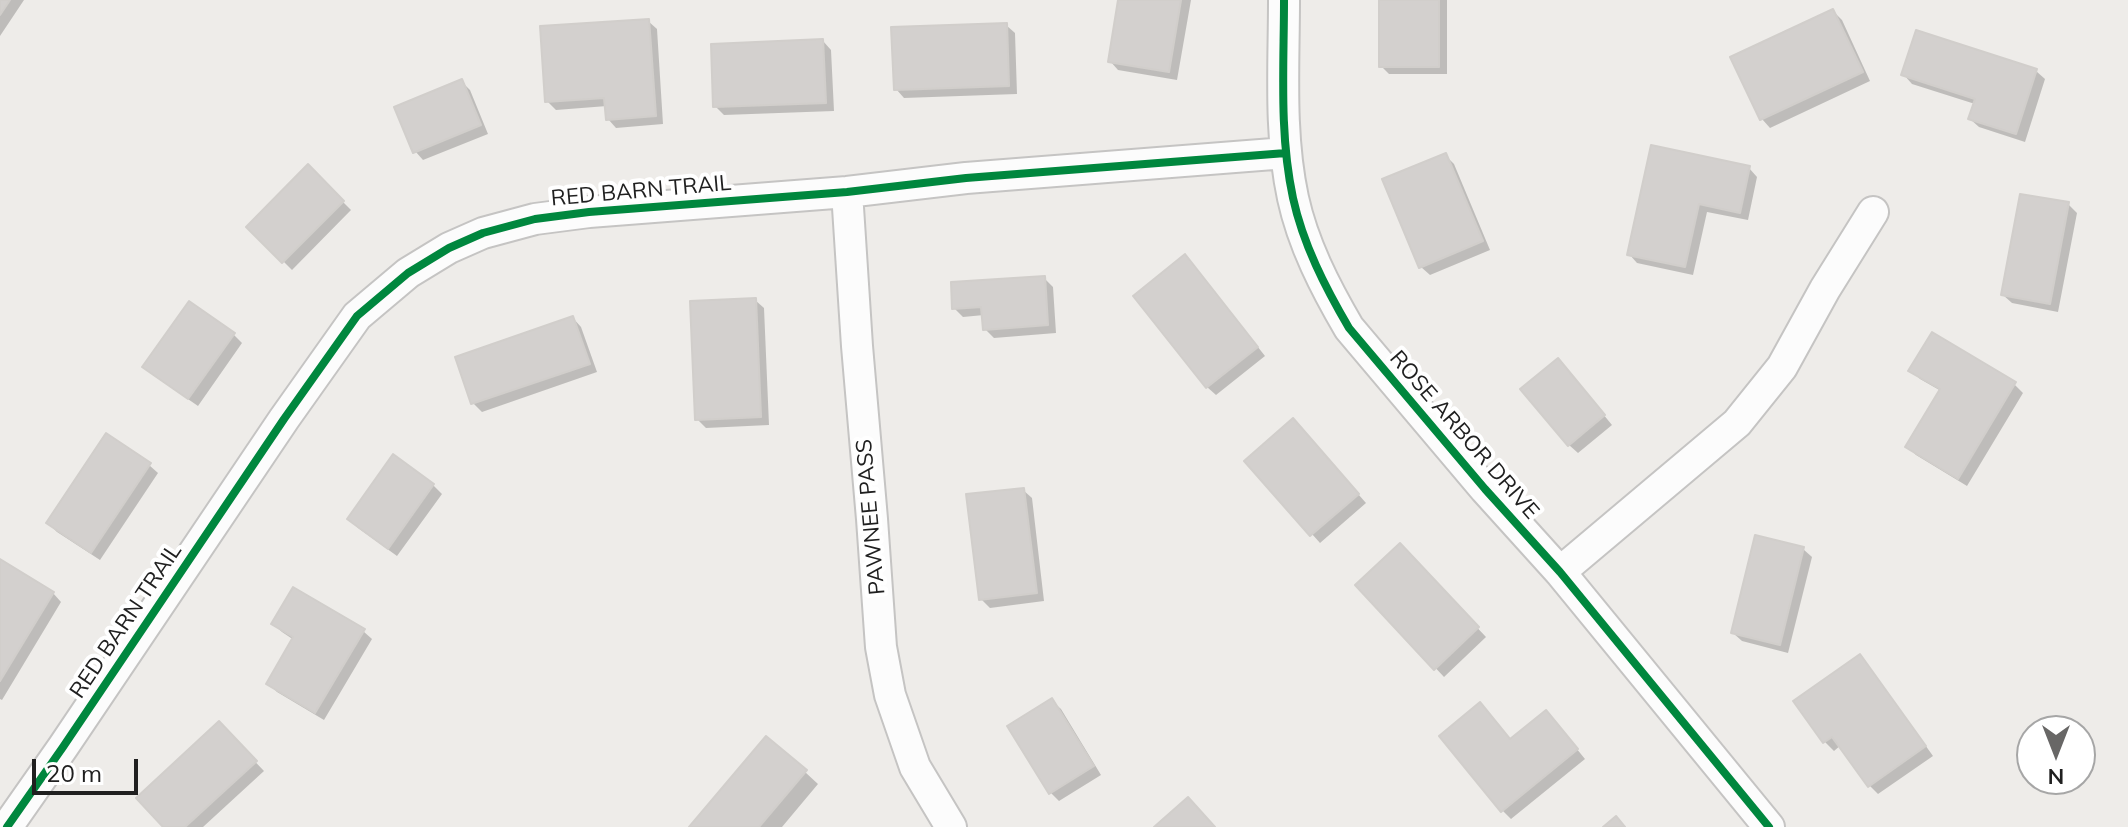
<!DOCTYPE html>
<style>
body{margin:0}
#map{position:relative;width:2128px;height:827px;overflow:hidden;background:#eeece9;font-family:Mulish,sans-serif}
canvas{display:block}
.north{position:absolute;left:2016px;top:715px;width:80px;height:80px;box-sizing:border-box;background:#fff;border:2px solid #a6a6a6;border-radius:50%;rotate:180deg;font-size:22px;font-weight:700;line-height:32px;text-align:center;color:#202020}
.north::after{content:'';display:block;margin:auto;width:28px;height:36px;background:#686766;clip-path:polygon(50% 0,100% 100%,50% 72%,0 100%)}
.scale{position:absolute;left:32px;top:759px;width:106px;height:36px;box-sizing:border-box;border:4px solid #202020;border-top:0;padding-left:10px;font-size:24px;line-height:28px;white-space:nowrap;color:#202020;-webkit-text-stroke:6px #fff;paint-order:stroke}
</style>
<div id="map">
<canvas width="2128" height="827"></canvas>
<div class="north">N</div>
<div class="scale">20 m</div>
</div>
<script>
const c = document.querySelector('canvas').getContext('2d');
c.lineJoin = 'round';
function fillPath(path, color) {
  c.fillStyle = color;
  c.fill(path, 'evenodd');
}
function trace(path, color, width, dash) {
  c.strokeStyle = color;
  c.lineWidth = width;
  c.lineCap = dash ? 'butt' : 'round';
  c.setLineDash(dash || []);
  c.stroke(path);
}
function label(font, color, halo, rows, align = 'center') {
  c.font = font + ' Mulish,sans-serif';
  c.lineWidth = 8;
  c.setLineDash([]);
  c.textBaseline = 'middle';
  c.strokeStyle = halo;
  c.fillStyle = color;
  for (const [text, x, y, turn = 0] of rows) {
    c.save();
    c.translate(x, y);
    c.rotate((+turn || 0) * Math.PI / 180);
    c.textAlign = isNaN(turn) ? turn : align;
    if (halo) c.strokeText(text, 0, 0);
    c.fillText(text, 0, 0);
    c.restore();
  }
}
const shadow = new Path2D(`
 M0,0H24L0,36Z
 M1120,0H1191L1177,80L1118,70L1110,61Z
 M1381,0H1447V74H1389L1381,66Z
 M1833,11L1842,20L1870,81L1770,128L1762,119L1733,58Z
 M648,21L657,29L663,124L616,128L608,119L607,106L556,110L547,101Z
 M1006,25L1015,33L1017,94L904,98L896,89Z
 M823,41L831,50L834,111L724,115L715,106Z
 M2036,71L2045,79L2025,142L1979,127L1970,119L1975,104L1912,84L1904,75Z
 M461,81L470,90L488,134L423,160L415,151Z
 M1446,156L1454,164L1490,250L1430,275L1421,267Z
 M308,167L351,210L292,270L249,227Z
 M1749,168L1757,177L1748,220L1707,212L1693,275L1637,263L1629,254Z
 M2068,204L2077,213L2058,312L2012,303L2003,295Z
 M1194,266L1265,356L1216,395L1207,387Z
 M1044,278L1053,287L1056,333L994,338L985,329L984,315L963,317L954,308Z
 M755,300L764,308L769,425L706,428L697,419Z
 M573,318L581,327L597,372L482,412L473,403Z
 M234,335L242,343L198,406L153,375L145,366Z
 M1566,369L1612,425L1578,453L1569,445Z
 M1911,370L2014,384L2023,393L1967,486L1916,455L1907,446L1941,391L1920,379Z
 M1301,429L1366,503L1320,543L1247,461Z
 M149,465L158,473L100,560L57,532L48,523Z
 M433,485L442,494L397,556L358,528L349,519Z
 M1023,490L1032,498L1044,601L990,608L981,599Z
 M1400,546L1486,637L1444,677L1358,585Z
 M1803,549L1812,557L1788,653L1742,641L1733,633Z
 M0,561L53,593L61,602L2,700L0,699Z
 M273,624L363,631L372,639L324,720L277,692L268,683L294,640L282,632Z
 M1859,656L1868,665L1933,756L1878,794L1870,786L1841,745L1834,751L1825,742L1796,702Z
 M1052,701L1061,709L1101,775L1059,801L1050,792Z
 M1554,721L1585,759L1511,819L1502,810L1511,741Z
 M219,724L264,771L203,827H166Z
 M805,772L818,784L782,827H692Z`);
const building = new Path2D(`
 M0,0H10L0,15Z
 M1118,0H1181L1169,72L1108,62Z
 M1379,0H1439V67H1379Z
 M1833,9L1863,72L1760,120L1730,57Z
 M649,19L656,116L606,120L604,98L545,102L540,26Z
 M1007,23L1009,86L894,90L891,27Z
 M1916,30L2037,69L2016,134L1968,119L1975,99L1901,75Z
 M823,39L826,103L713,107L711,44Z
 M462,79L481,125L413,153L394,107Z
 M1651,145L1750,166L1740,213L1699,204L1685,267L1627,255Z
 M1446,153L1483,241L1419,268L1382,179Z
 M308,164L344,201L282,263L246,227Z
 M2020,194L2069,202L2050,304L2001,295Z
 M1185,254L1258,347L1206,388L1133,296Z
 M1045,276L1048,325L983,330L981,307L952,309L951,282Z
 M756,298L761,417L695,420L690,301Z
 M189,301L235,333L188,399L142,367Z
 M573,316L590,364L471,404L455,357Z
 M1932,332L2016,382L1958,479L1905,447L1940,389L1908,371Z
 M1558,358L1605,415L1568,446L1520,389Z
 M1293,418L1359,494L1310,536L1244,461Z
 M106,433L151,463L91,553L46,523Z
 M393,454L434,484L388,549L347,519Z
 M1024,488L1037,593L979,600L966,494Z
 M1755,535L1804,547L1780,645L1731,633Z
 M1400,543L1479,627L1434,670L1355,585Z
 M0,559L54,592L0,681Z
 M293,587L365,629L315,713L266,684L293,637L271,624Z
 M1860,654L1926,746L1868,787L1832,737L1823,743L1793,701Z
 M1052,698L1094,766L1049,794L1007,726Z
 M1480,702L1510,739L1546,710L1578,749L1501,812L1439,736Z
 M219,721L257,761L185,827H163L136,798Z
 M766,736L807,770L759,827H689Z
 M1188,797L1215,827H1154Z
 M1616,816L1625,827H1603Z`);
const street = new Path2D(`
 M1284,0C1284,66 1279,133 1293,198C1303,244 1325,287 1349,328L1485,489L1560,572L1769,827
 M847,192L857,346L872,519L881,647L890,695L915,767L951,827
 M1560,572L1737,423L1782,367L1825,289L1873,212
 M7,827L63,747L284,419L357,316L408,273L449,248L483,233L535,219L589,212L847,192L966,178L1286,153`);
const cycleway = new Path2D(`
 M1284,0C1284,66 1279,133 1293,198C1303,244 1325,287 1349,328L1485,489L1560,572L1769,827
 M7,827L63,747L284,419L357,316L408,273L449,248L483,233L535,219L589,212L847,192L966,178L1286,153`);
const streetNames = [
 ["RED BARN TRAIL",641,191,-5],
 ["ROSE ARBOR DRIVE",1464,435,49],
 ["PAWNEE PASS",871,517,-95],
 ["RED BARN TRAIL",126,621,-56]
];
fillPath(shadow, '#0003');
fillPath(building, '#d3d0ce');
trace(building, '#d1cecb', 2);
trace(street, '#c5c4c3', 34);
trace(street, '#fcfcfc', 30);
trace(cycleway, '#00873e', 8);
label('22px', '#202020', '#fff', streetNames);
</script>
